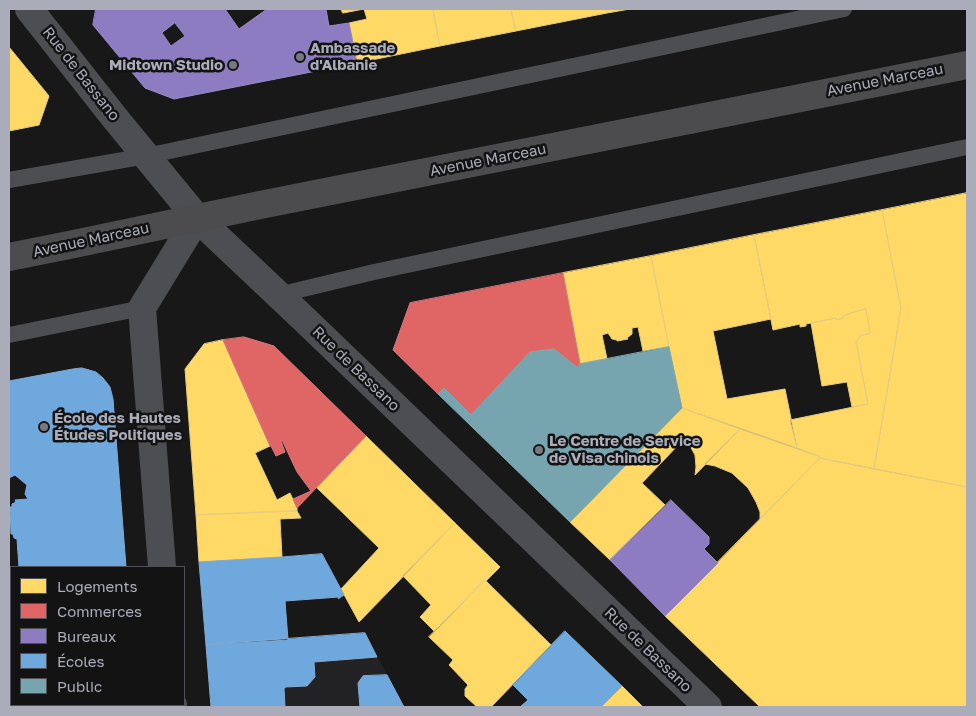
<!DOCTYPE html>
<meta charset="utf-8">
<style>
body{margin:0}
#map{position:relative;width:976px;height:716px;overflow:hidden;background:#181819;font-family:"Golos Text",sans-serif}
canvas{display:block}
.frame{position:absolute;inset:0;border:10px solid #aaadb9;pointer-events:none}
.legend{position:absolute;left:10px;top:566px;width:175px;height:140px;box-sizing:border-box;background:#131314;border:1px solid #4f5156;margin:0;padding:6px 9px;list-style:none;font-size:15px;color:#aaadb9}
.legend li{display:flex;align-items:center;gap:10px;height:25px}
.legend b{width:25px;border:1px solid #4f5156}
</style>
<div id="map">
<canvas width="976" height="716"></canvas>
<div class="frame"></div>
<ul class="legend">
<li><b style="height:14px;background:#ffd966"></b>Logements</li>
<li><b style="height:14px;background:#e06666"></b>Commerces</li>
<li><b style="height:14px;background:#8e7cc3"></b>Bureaux</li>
<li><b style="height:14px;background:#6fa8dc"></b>Écoles</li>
<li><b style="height:14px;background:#76a5af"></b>Public</li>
</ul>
</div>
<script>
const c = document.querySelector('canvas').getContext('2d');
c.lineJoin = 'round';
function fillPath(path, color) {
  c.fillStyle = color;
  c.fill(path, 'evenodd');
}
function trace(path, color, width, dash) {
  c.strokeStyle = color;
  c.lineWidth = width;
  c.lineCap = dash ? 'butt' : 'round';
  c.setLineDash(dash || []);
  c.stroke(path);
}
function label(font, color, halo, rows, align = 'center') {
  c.font = font + ' "Golos Text",sans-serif';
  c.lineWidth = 5;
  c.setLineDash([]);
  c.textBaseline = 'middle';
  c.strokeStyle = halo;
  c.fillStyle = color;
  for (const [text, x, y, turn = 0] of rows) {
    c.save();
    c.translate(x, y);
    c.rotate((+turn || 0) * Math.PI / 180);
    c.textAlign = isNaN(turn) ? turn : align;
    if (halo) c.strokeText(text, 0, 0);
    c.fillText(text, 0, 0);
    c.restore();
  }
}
const built = new Path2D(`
 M365,633L404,707H211L206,645Z`);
const homes = new Path2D(`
 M341,9H433L440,46L357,63L349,23L367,19L364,9L343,13Z
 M433,9H511L516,31L440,46Z
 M511,9H606L607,13L516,31Z
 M606,9H630L607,13Z
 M9,47L49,96L39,125L9,131Z
 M967,193V487L874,469L901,308L882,210Z
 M882,210L901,308L874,469L820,458L821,457L797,448L790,420L868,404L856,342L861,335L870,334L866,309L851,313L843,316V318L837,320L836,318L806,324V326L800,327V324L773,330L754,235Z
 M754,235L771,319L713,331L727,399L785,389L797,448L682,408L669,347L651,256Z
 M651,256L669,347L643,351L638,327L632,328V334L627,338L628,339L617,341V340L612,339L608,333L602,335L607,359L580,364L563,273Z
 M866,309L870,334L861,335L856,342L868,404L852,407L847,382L822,386L811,323L836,318L837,320L843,318V316L851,313Z
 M223,340L270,446L255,453L277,500L290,493L297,508V511L196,515L185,369L204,344Z
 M682,408L740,429L695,475L696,467L695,455L690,446L683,440L642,483L665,505L610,560L570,522Z
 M740,429L821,457L760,519V512L756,502L748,488L732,473L715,466L705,464Z
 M366,436L455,523L359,622L341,589L379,548L316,487Z
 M820,458L967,487V707H760L665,616Z
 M297,511L301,518L280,519L282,557L199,562L196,515Z
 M455,523L500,567L486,581L485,580L434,631L420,617L431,605L403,576Z
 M485,580L551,645L491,707H477L465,696V689L468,685L449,665L453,660L429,637Z
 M9,605H11V692L9,660Z
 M622,686L643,707H601Z
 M12,705H136V707H12Z`);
const shops = new Path2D(`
 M563,273L580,364L578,368L554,349L530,352L471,415L444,388L438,394L393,350L410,303Z
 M244,337L274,346L366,436L297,508L293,499L311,491L297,472L282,440L281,441L285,452L276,456L271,446H270L223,340Z`);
const offices = new Path2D(`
 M96,9H225L239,29L267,9H326L329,26L349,23L357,63L174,99L145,88L93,25ZM175,23L185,36L171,46L162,33Z
 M671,500L709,537V544L704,549L718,563L665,616L610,560Z`);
const schools = new Path2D(`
 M82,368L96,372L103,378L110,387L113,399L126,567H19L17,539L14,538L13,534H11L10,507H12V504L16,502L15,500L28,499L25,494L27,485L15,475L9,478V381L73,369Z
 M322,554L344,595L338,599L339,597L285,601L288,640L206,645L199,562L282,557Z
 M565,631L622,686L601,707H520L528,700L513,685Z
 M365,633L377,657L314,662L315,677L307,686L285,687V688H284L285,707H211L206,645Z
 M387,675L404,707H360L358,683L363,676Z`);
const public = new Path2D(`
 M669,347L682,408L570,522L438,394L444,388L471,415L530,352L554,349L578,368L580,364Z`);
const service = new Path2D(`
 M9,180L146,156L844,9
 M278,295L374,272L967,147
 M9,335L142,308`);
const minor = new Path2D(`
 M29,9L114,117L197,218L305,320L708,707
 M162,567L142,308L197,218
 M173,705V707`);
const secondary = new Path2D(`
 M9,257L74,244L260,205L967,65`);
const markers = [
 [300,57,5,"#777981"],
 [233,65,5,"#777981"],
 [44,427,5,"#777981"],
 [539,450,5,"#777981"]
];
const poiNames = [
 ["Ambassade",310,48],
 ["d'Albanie",310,65],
 ["Midtown Studio",223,65,"right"],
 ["École des Hautes",54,418],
 ["Études Politiques",54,435],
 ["Le Centre de Service",549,441],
 ["de Visa chinois",549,458]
];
const streetNames = [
 ["Rue de Bassano",81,74,52],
 ["Avenue Marceau",885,80,-11],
 ["Avenue Marceau",488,160,-11],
 ["Avenue Marceau",91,240,-12],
 ["Rue de Bassano",356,369,44],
 ["Rue de Bassano",648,650,44]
];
fillPath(built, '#222224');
fillPath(homes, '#ffd966');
trace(homes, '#e6cc7f', 1);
fillPath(shops, '#e06666');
trace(shops, '#d07b7f', 1);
fillPath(offices, '#8e7cc3');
trace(offices, '#968bc0', 1);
fillPath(schools, '#6fa8dc');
trace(schools, '#81aad2', 1);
fillPath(public, '#76a5af');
trace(public, '#86a7b2', 1);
trace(service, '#4d4e51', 16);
trace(minor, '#4d4e51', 28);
trace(secondary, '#4c4c4f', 28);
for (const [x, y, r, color] of markers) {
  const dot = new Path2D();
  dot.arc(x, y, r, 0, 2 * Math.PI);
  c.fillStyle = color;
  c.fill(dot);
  trace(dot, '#131314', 2);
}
label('bold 15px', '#aaadb9', '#131314', poiNames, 'left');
label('15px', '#aaadb9', '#131314', streetNames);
</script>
